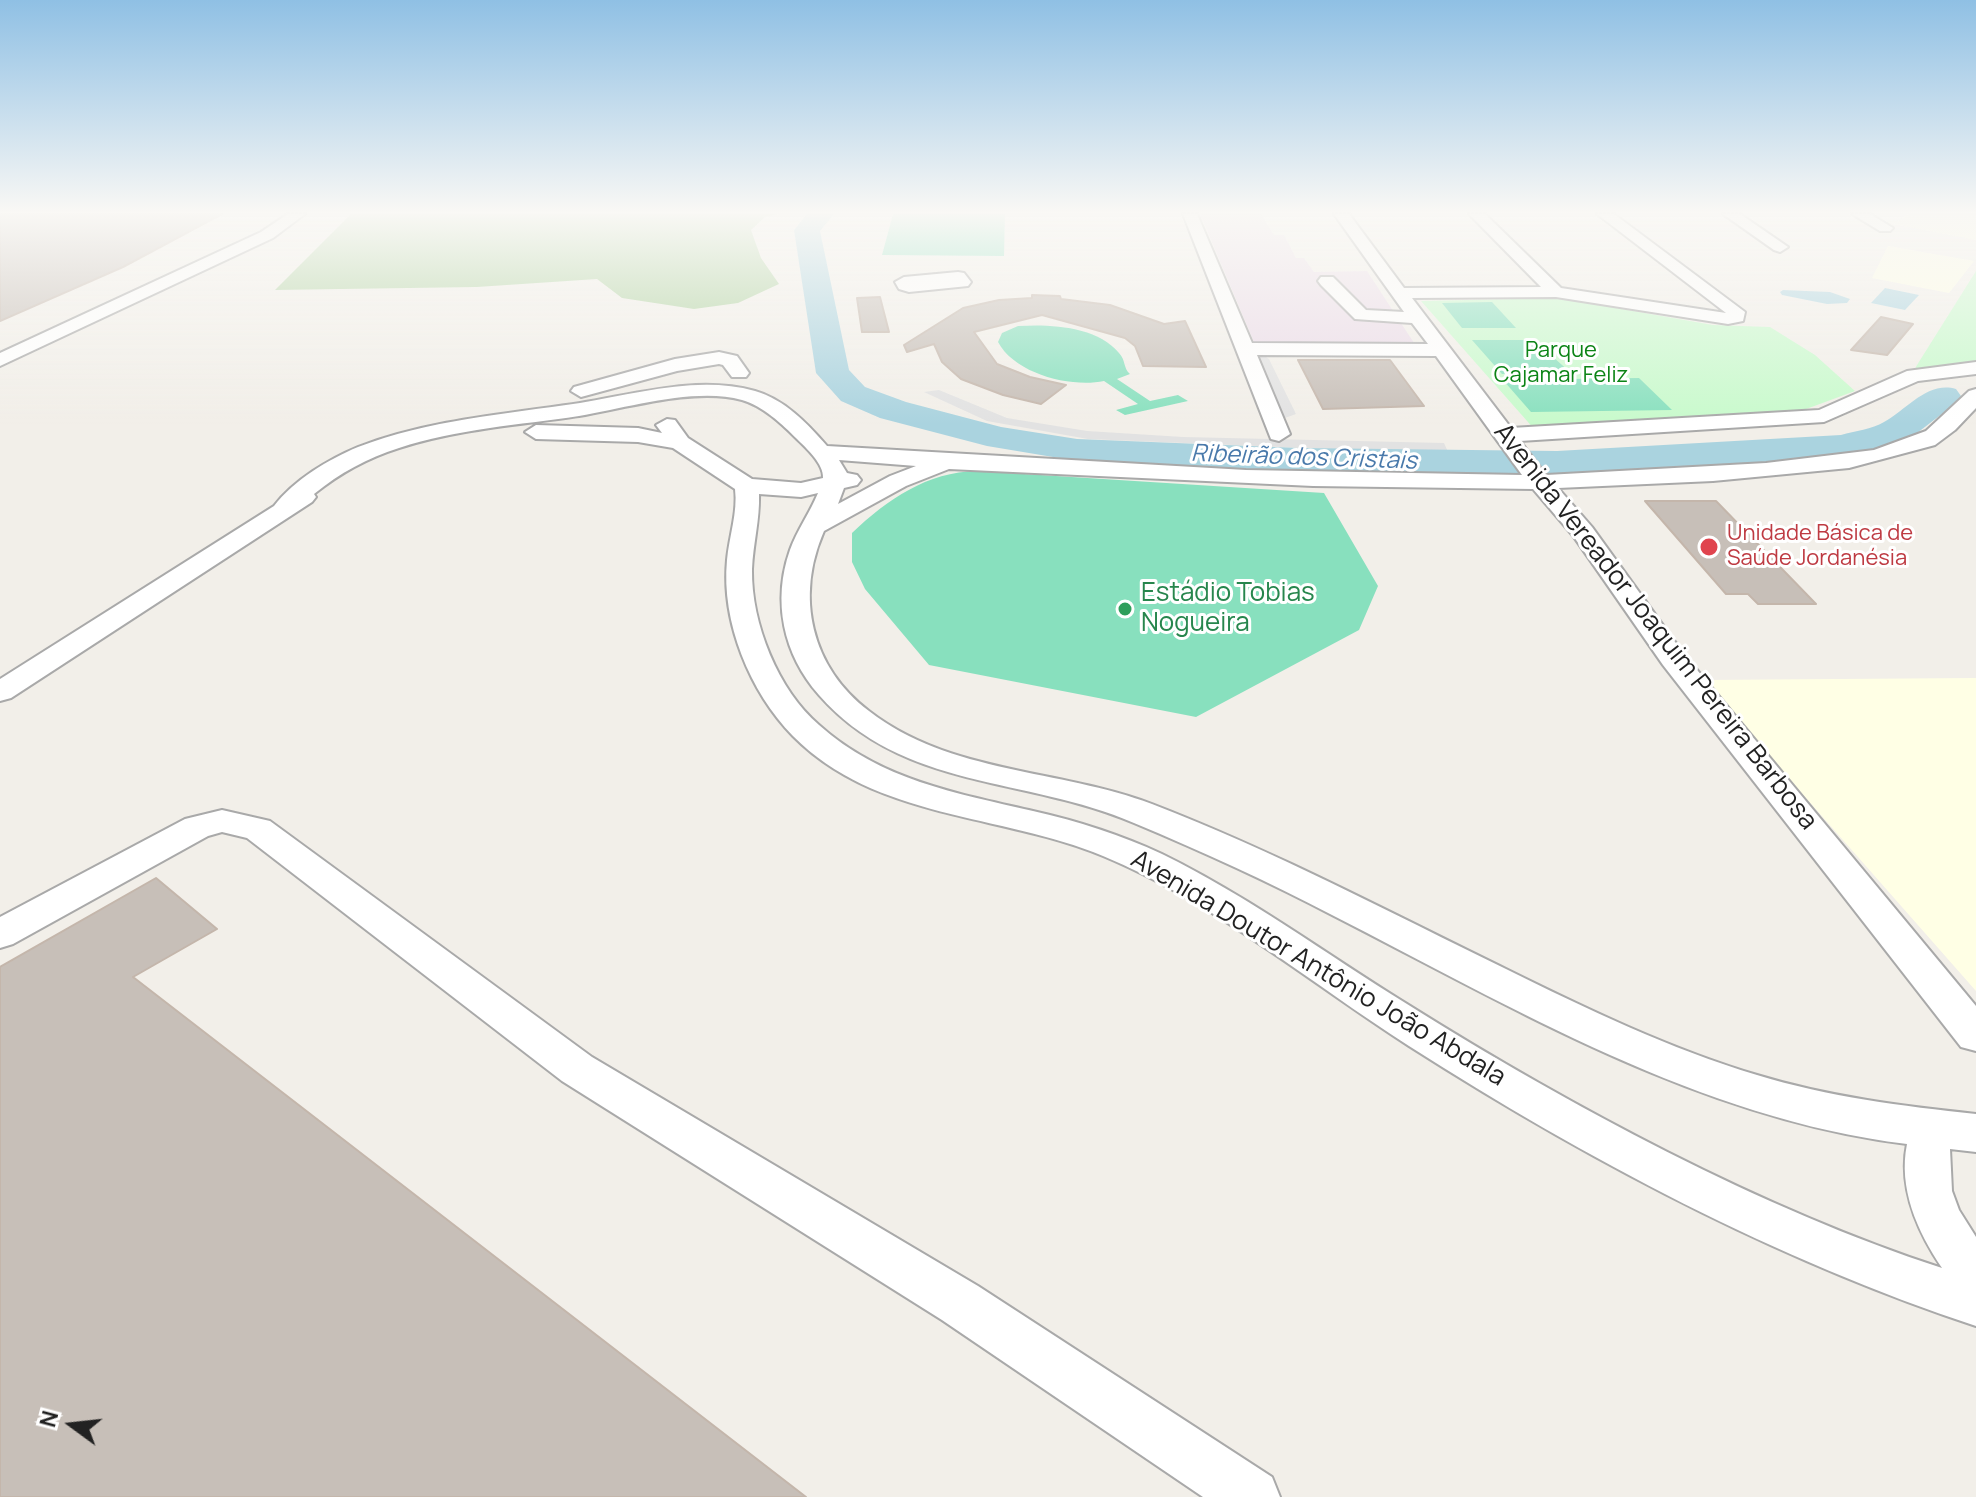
<!DOCTYPE html>
<meta charset="utf-8">
<style>
body{margin:0}
#map{position:relative;width:1976px;height:1497px;overflow:hidden;background:#f2efe9;font-family:Manrope,sans-serif}
canvas{display:block}
.north{position:absolute;left:32px;top:1385px;width:80px;height:80px;-webkit-text-stroke:6px #fff;paint-order:stroke;rotate:285deg;font-size:22px;font-weight:700;line-height:32px;text-align:center;color:#222}
.north::after{content:'';display:block;margin:auto;width:28px;height:36px;background:#222;clip-path:polygon(50% 0,100% 100%,50% 72%,0 100%)}
</style>
<div id="map">
<canvas width="1976" height="1497"></canvas>
<div class="north">N</div>
</div>
<script>
const c = document.querySelector('canvas').getContext('2d');
c.lineJoin = 'round';
function fillPath(path, color) {
  c.fillStyle = color;
  c.fill(path, 'evenodd');
}
function trace(path, color, width, dash) {
  c.strokeStyle = color;
  c.lineWidth = width;
  c.lineCap = dash ? 'butt' : 'round';
  c.setLineDash(dash || []);
  c.stroke(path);
}
function label(font, color, halo, rows, align = 'center') {
  c.font = font + ' Manrope,sans-serif';
  c.lineWidth = 6;
  c.setLineDash([]);
  c.textBaseline = 'middle';
  c.strokeStyle = halo;
  c.fillStyle = color;
  for (const [text, x, y, turn = 0] of rows) {
    c.save();
    c.translate(x, y);
    c.rotate((+turn || 0) * Math.PI / 180);
    c.textAlign = isNaN(turn) ? turn : align;
    if (halo) c.strokeText(text, 0, 0);
    c.fillText(text, 0, 0);
    c.restore();
  }
}
const industrial = new Path2D(`
 M1200,214H1261L1274,235H1284L1296,258H1304L1314,272L1367,271L1416,346L1256,347Z`);
const education = new Path2D(`
 M1909,214H1976V240L1894,224Z
 M1888,246L1974,261L1949,293L1872,278Z
 M1976,678V991L1702,680Z`);
const forest = new Path2D(`
 M351,214H778L765,217L751,230L761,258L779,284L738,303L694,309L622,298L597,279L477,287L275,290Z`);
const park = new Path2D(`
 M1976,271V363L1915,369L1917,365Z
 M1559,298L1713,325L1770,327L1815,355L1855,391L1790,415L1535,430L1421,301Z`);
const pitch = new Path2D(`
 M893,214H1005L1004,256L882,255Z
 M1492,302L1516,328H1462L1442,303Z
 M1018,326C1050,324 1097,326 1119,353C1126,360 1123,368 1130,374L1117,379L1150,401L1178,395L1188,401L1125,415L1116,410L1138,404L1104,381C1071,388 1015,374 998,342L1002,333Z
 M1472,340H1534L1571,373L1502,374Z
 M1639,378L1672,410L1531,412L1503,380Z
 M977,471L1324,493L1378,586L1359,630L1196,717L929,665L865,589L852,562V533C888,499 927,472 977,471Z`);
const parking = new Path2D(`
 M1257,351L1269,359L1296,414L1282,419Z
 M939,390L1007,418L1087,431L1183,437L1444,443L1449,454L1088,439L987,421L924,392Z`);
const water = new Path2D(`
 M1885,288L1919,295L1905,310L1871,303Z
 M1783,290L1830,292L1850,299L1847,303L1827,304L1782,295L1780,292Z`);
const river = new Path2D(`
 M807,214H834L820,231L849,370L865,387L906,402L1001,427L1077,439L1300,448L1557,451L1841,435C1855,431 1872,429 1884,422C1908,409 1927,381 1956,389L1961,396L1956,403L1908,440L1842,457L1664,471L1557,475L1300,472L1077,461L987,446L880,418L841,401L816,373L794,230Z`);
const building = new Path2D(`
 M0,214H222L123,267L0,321Z
 M1032,295L1060,296L1061,299L1110,305L1164,324L1185,321L1206,367L1143,366L1135,346L1125,338L1042,315L974,332L997,364L1030,377L1066,385L1041,404L1003,395L961,379L942,362L934,344L907,352L904,345L963,308L999,300L1032,298Z
 M880,297L889,332H862L857,298Z
 M1881,317L1913,324L1887,355L1851,350Z
 M1298,360H1390L1424,406L1323,409Z
 M1645,501H1716L1816,604H1758L1748,594H1726Z
 M156,878L217,929L133,977L806,1497H0V967Z`);
const minor = new Path2D(`
 M288,214H305L273,238L0,366V353L261,232Z
 M1183,214H1197L1252,343L1428,344L1412,323L1355,319L1321,285L1318,281L1321,277H1333L1366,310L1404,312L1334,214H1349L1404,288L1541,287L1469,214H1485L1561,288L1726,313L1597,214H1614L1745,312L1743,321L1728,324L1556,297L1412,298L1511,428L1819,410L1907,371L1976,362V374L1918,381L1824,422L1520,441L1546,475L1766,463L1874,450L1926,431L1969,391L1976,389V408L1955,430L1935,445L1849,468L1713,481L1558,488L1592,527L1683,653L1976,1006V1051L1961,1047L1663,665L1574,537L1533,489L1313,486L949,469L906,486L824,531C795,597 811,667 869,711C950,774 1060,769 1152,804C1274,851 1389,912 1506,969C1587,1009 1670,1049 1757,1075C1829,1097 1902,1106 1976,1114V1152L1950,1149L1952,1191L1959,1210L1976,1237V1326C1776,1260 1586,1159 1409,1046C1309,982 1214,902 1103,856C1000,813 876,820 793,736C750,692 721,622 727,560C729,537 738,512 735,489L673,448L638,442L536,439L525,432L536,425L638,428L662,433L656,425L667,419L675,420L688,438L752,479L801,483L823,478C824,464 807,449 797,439C782,424 763,406 742,400C695,387 627,408 579,416C519,425 457,429 399,448C367,458 340,473 314,494L316,497L312,502L11,698L0,701V679L274,506C294,480 329,459 358,447C429,420 505,414 580,403C636,394 698,375 755,391C784,399 808,424 827,446L1246,470L1522,475L1436,356L1257,355L1290,434L1279,441L1271,439ZM839,460L916,466L890,476L838,504L844,488L857,485L861,480L857,475L847,473ZM818,493C810,513 797,530 790,550C772,601 783,654 819,695C903,791 1026,776 1134,823C1201,851 1267,881 1332,915C1514,1008 1700,1119 1907,1144C1898,1188 1917,1231 1942,1268C1761,1209 1568,1105 1407,1004C1326,954 1248,896 1162,854C1121,835 1078,821 1033,811C956,793 880,780 819,725C778,690 751,623 752,569C753,544 760,519 759,494L801,497Z
 M1723,214H1740L1788,247L1780,252L1774,250Z
 M1852,214H1870L1893,228L1890,231H1880Z
 M958,272L964,273L971,282L968,286L909,292L899,289L895,282L904,277Z
 M719,352L737,356L749,373L746,377H732L723,365L719,364L677,371L581,397L571,391L574,387L675,359Z
 M222,810L270,821L592,1057L978,1286L1272,1477L1280,1497H1203L942,1320L562,1081L247,838L222,832L208,836L13,944L0,948V917L185,819Z`);
const markers = [
 [1709,547,10,"#e0444e"],
 [1125,609,8,"#2e9e5b"]
];
const farParknames = [
 ["Parque",1561,351],
 ["Cajamar Feliz",1561,376]
];
const farHealthnames = [
 ["Unidade Básica de",1727,534],
 ["Saúde Jordanésia",1727,559]
];
const farWaternames = [
 ["Ribeirão dos Cristais",1304,458,2]
];
const leisureNames = [
 ["Estádio Tobias",1141,594],
 ["Nogueira",1141,624]
];
const streetNames = [
 ["Avenida Vereador Joaquim Pereira Barbosa",1655,627,52],
 ["Avenida Doutor Antônio João Abdala",1318,969,31]
];
fillPath(industrial, '#ebdbe8');
fillPath(education, '#ffffe5');
fillPath(forest, '#add19e');
fillPath(park, '#c8facc');
fillPath(pitch, '#88e0be');
fillPath(parking, '#e2e2e2');
fillPath(water, '#aad3df');
fillPath(river, '#aad3df');
fillPath(building, '#c7bfb8');
trace(building, '#c4b6ab', 2);
trace(minor, '#a9a9a9', 4);
fillPath(minor, '#fff');
const sky = c.createLinearGradient(0, 0, 0, 424);
sky.addColorStop(0, '#8fc0e4');
sky.addColorStop(0.5, '#f9f8f5');
sky.addColorStop(1, '#f9f8f500');
c.fillStyle = sky;
c.fillRect(0, 0, 1976, 424);
for (const [x, y, r, color] of markers) {
  const dot = new Path2D();
  dot.arc(x, y, r, 0, 2 * Math.PI);
  c.fillStyle = color;
  c.fill(dot);
  trace(dot, '#fff', 3);
}
label('22px', '#0c8416', '#fff', farParknames);
label('22px', '#be3a42', '#fff', farHealthnames, 'left');
label('italic 24px', '#4a7aab', '#fff', farWaternames);
label('26px', '#27864d', '#fff', leisureNames, 'left');
label('26px', '#222', '#fff', streetNames);
</script>
